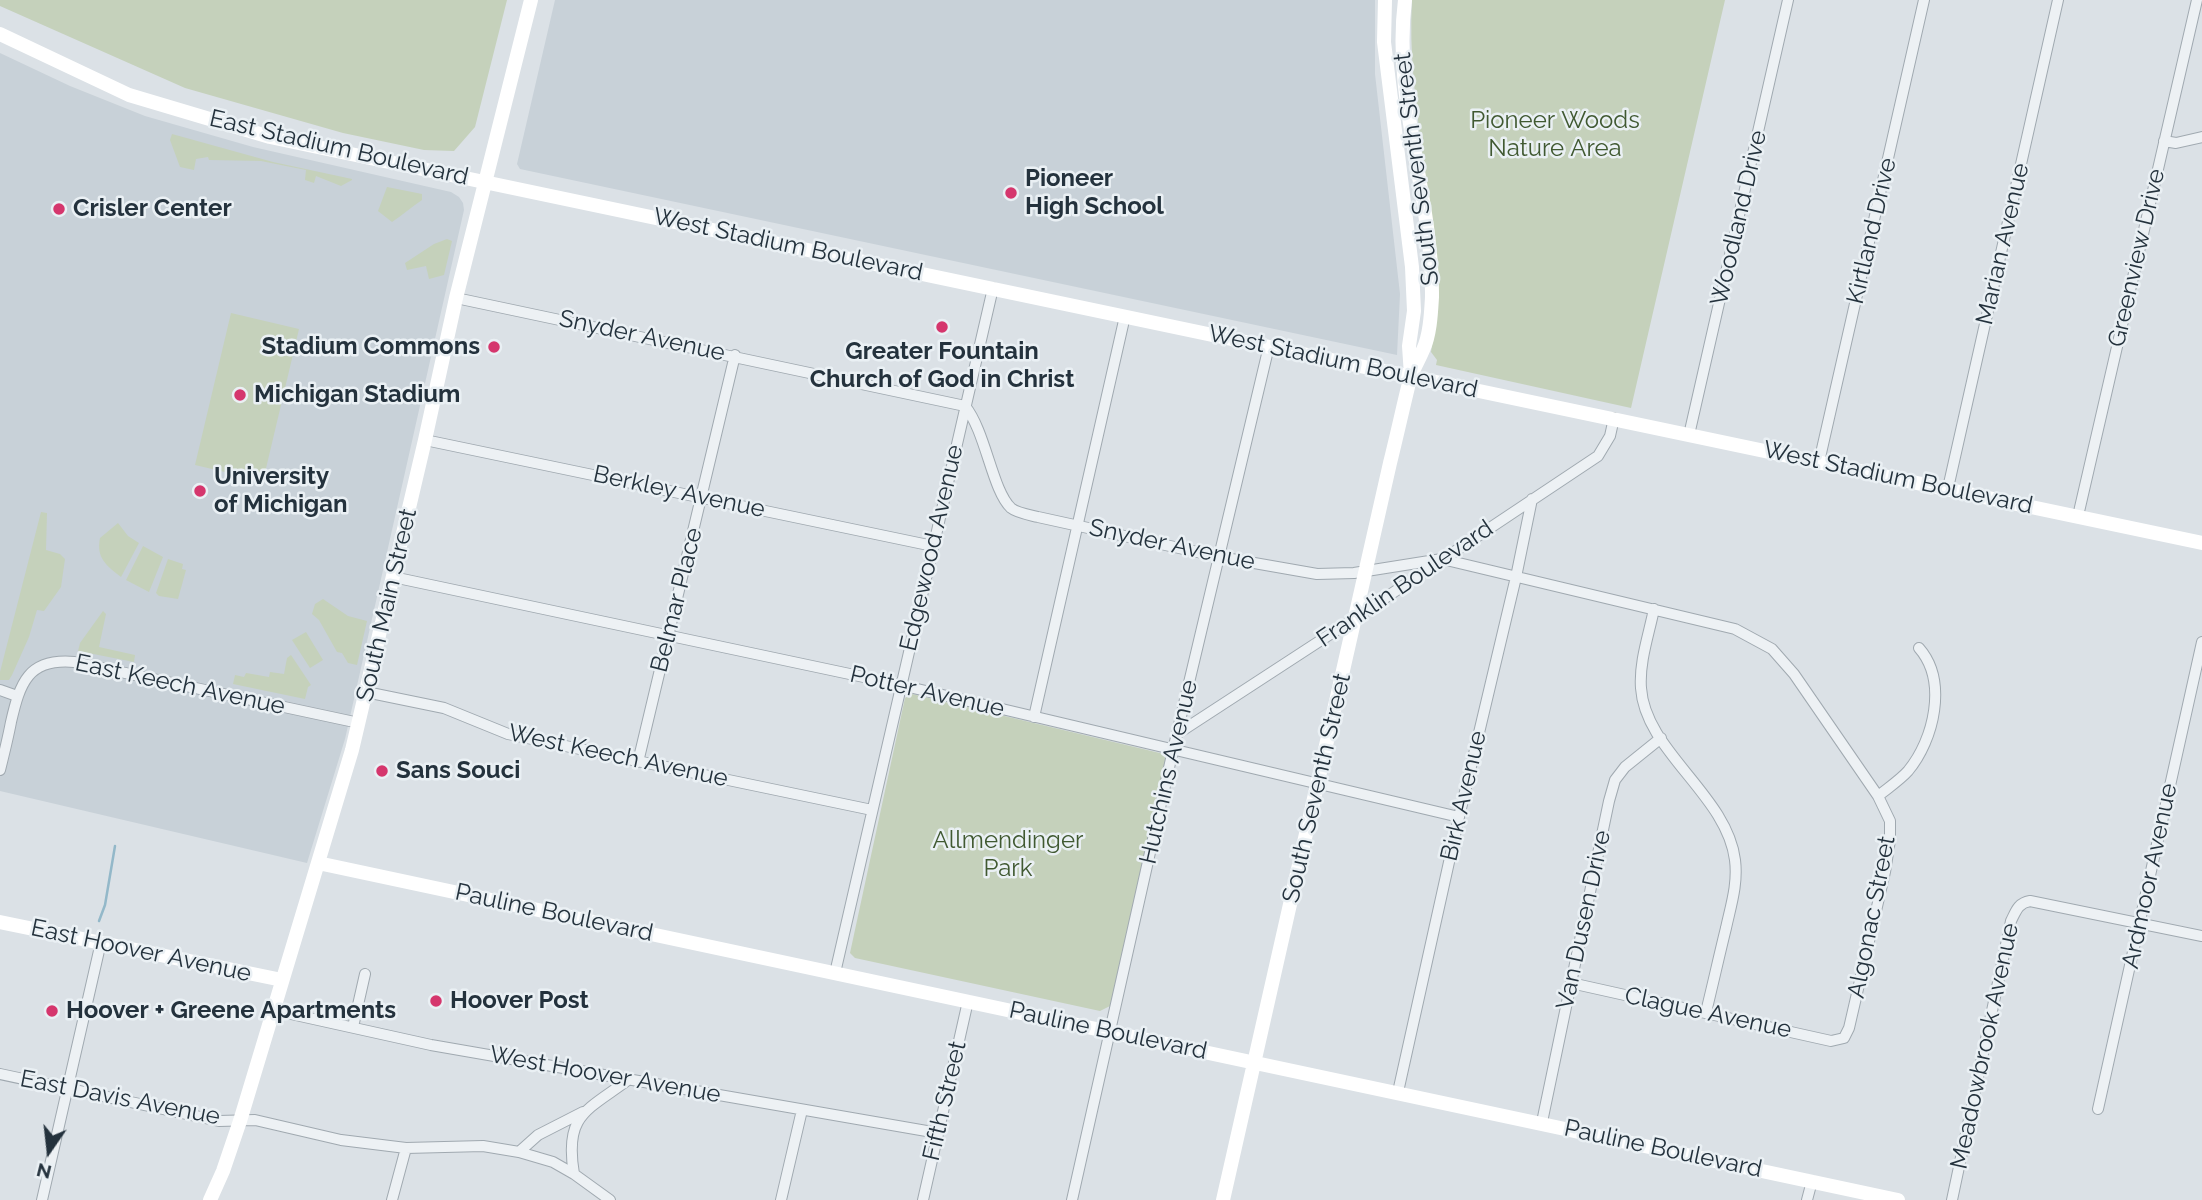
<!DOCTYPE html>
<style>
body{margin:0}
#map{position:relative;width:2202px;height:1200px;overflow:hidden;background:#dbe1e6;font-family:Raleway,sans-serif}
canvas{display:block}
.north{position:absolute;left:14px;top:1116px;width:70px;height:70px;-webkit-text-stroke:5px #eaf0f4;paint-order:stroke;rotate:194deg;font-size:19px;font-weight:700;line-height:28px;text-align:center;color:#24323d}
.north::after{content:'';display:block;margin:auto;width:24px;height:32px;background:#24323d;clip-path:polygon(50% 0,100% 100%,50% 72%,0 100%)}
</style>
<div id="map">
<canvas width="2202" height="1200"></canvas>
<div class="north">N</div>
</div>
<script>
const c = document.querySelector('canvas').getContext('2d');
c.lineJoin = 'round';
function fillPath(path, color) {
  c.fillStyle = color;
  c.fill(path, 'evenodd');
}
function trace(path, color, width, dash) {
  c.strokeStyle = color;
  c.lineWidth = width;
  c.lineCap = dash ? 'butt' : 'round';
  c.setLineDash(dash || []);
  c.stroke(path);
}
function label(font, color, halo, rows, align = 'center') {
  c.font = font + ' Raleway,sans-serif';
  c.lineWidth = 5;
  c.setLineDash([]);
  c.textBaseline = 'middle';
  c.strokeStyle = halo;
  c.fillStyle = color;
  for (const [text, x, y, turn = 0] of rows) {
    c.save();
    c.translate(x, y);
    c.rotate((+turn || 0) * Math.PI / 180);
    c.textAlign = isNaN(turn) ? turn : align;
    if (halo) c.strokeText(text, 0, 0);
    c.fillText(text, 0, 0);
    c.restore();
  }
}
const built = new Path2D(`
 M555,0H1375V74L1400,294L1397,355L520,169L517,164Z
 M0,53L70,86L145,116L253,147L451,192L459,197L463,203L464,210L345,739L307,863L0,791Z`);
const green = new Path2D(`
 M0,0H507L475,127L454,151L424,150L343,133L185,88L0,6Z
 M1412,0H1725L1631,408L1436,365L1437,360L1431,352C1433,338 1437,324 1437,310C1438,206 1406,104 1412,0Z
 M172,134L273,162L352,179V180L341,186L316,176L314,183L305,180L306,170L261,161L209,160L208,157L196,159L194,170L180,167L170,140Z
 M387,187L422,194V200C411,207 403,215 392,222L378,211Z
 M447,239L452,241L444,275L429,279L426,266L407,270L405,263L434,244Z
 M231,313L299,329L263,481L195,465Z
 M41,512L47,513L46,550L60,554L65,559L61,587L44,611L37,610L29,637L12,675L9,680H0V672Z
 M118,523L128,536L139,543L121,577C106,565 96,558 100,538Z
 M143,546L163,557L149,592L126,580Z
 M168,559L183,564L182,569L186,570L178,599L159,596L156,593Z
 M323,599L348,616L367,621L357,665L348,663L342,653L337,652L319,620L312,614L315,604Z
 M103,611L106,614L99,647L135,655L134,662L78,651L80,643Z
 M306,632L323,660L310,668L292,640Z
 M291,655L311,685L308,687L305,699L233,684L235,675L244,677L246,673L269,677L270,672L284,674L287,658Z
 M912,694L1164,754L1166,757L1110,1006L1100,1011L855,958L850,953L905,698Z`);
const stream = new Path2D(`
 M99,921L105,905L115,846`);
const street = new Path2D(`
 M2164,141L2176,143L2202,137
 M456,298L965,406C986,432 992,490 1011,508C1017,513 1030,515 1038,517L1220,557L1317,574L1354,573L1442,559L1735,629L1772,649L1794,674L1878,796L1890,821V840L1885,872L1849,1028L1844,1038L1831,1041L1571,983
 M1689,435L1788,0
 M425,440L933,546
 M1819,462L1924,0
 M1948,488L2058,0
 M2078,516L2197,0
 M393,577L892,683L1459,817
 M1654,609C1649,634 1639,662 1641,688C1645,751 1727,795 1735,860C1738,884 1731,905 1726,928C1719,956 1713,984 1706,1012
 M0,690L17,696
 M366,692L444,708L508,734L872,810
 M1034,717L1125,316
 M1177,734L1355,618L1598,456L1610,436L1614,418
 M638,762L735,355
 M0,770C4,754 8,738 11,722C20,683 28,658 74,662L359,723
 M1878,796C1888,788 1900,780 1908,771C1934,740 1948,681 1919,648
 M835,973L993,288
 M273,1010L431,1045L938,1133
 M353,1027L365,974
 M0,1074L219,1121L255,1120L341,1140L406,1148L483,1146L519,1152L553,1162L574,1174L610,1200
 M1398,1092L1459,817L1516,577L1532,499
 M2098,1109L2202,642
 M1542,1122L1609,801L1615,780L1625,767L1661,738
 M519,1152L538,1135L583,1112
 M574,1174C564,1115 586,1111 628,1080
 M42,1200L101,942
 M392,1200L406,1148
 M781,1200L802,1110
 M923,1200L968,1001
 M1072,1200L1173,750L1269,346
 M1807,1200L1812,1181
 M1952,1200L2011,921C2016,911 2018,903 2030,901L2202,936`);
const secondary = new Path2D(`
 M1385,0L1384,42L1412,267L1414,311L1409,346L1411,375
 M0,34L129,95L270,137L2202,543
 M318,863L1898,1200
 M0,922L282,980
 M210,1200L223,1171L240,1121L352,750L425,440L456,298L531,0
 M1223,1200L1390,463C1397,435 1403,407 1410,379C1413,369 1419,360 1423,350C1430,335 1431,314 1432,297C1433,197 1392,100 1405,0`);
const markers = [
 [1011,193,7,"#d5366d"],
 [59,209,7,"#d5366d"],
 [942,327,7,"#d5366d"],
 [494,347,7,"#d5366d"],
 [240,395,7,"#d5366d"],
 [200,491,7,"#d5366d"],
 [382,771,7,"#d5366d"],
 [436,1001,7,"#d5366d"],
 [52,1011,7,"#d5366d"]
];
const parkNames = [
 ["Pioneer Woods",1555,121],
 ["Nature Area",1555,149],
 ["Allmendinger",1008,841],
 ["Park",1008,869]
];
const streetNames = [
 ["East Stadium Boulevard",339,148,13],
 ["South Seventh Street",1417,169,-97],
 ["Woodland Drive",1739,218,-77],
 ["Kirtland Drive",1872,231,-77],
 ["Marian Avenue",2003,244,-77],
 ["West Stadium Boulevard",788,245,12],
 ["Greenview Drive",2137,258,-77],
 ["Snyder Avenue",642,336,12],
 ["West Stadium Boulevard",1343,362,12],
 ["West Stadium Boulevard",1898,478,12],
 ["Berkley Avenue",679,492,12],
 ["Snyder Avenue",1172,545,12],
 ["Edgewood Avenue",932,548,-77],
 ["Franklin Boulevard",1405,584,-34],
 ["Belmar Place",677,600,-76],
 ["South Main Street",387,605,-77],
 ["East Keech Avenue",180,685,12],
 ["Potter Avenue",927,692,13],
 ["West Keech Avenue",618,756,12],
 ["Hutchins Avenue",1169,772,-77],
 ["South Seventh Street",1317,788,-77],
 ["Birk Avenue",1464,796,-77],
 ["Ardmoor Avenue",2150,876,-78],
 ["Pauline Boulevard",554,913,12],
 ["Algonac Street",1872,917,-79],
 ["Van Dusen Drive",1584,920,-78],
 ["East Hoover Avenue",141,951,12],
 ["Clague Avenue",1708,1013,12],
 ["Pauline Boulevard",1108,1031,12],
 ["Meadowbrook Avenue",1985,1046,-78],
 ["West Hoover Avenue",605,1075,10],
 ["East Davis Avenue",120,1098,11],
 ["Fifth Street",945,1101,-77],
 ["Pauline Boulevard",1663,1149,12]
];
const poiNames = [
 ["Pioneer",1025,179],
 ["High School",1025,207],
 ["Crisler Center",73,209],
 ["Stadium Commons",480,347,"right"],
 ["Greater Fountain",942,352,"center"],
 ["Church of God in Christ",942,380,"center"],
 ["Michigan Stadium",254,395],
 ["University",214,477],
 ["of Michigan",214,505],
 ["Sans Souci",396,771],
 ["Hoover Post",450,1001],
 ["Hoover + Greene Apartments",66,1011]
];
fillPath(built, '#c8d1d8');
fillPath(green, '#c5d1bb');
trace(stream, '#93b8c9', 2.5);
trace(street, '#a0a9b0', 12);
trace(street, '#edf1f4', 10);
trace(secondary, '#fff', 14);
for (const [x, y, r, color] of markers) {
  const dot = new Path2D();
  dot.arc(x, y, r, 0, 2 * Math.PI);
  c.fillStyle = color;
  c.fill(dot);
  trace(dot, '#eaf0f4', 2.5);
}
label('24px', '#405931', '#eaf0f4', parkNames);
label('24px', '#24323d', '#eaf0f4', streetNames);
label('bold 24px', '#24323d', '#eaf0f4', poiNames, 'left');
</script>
